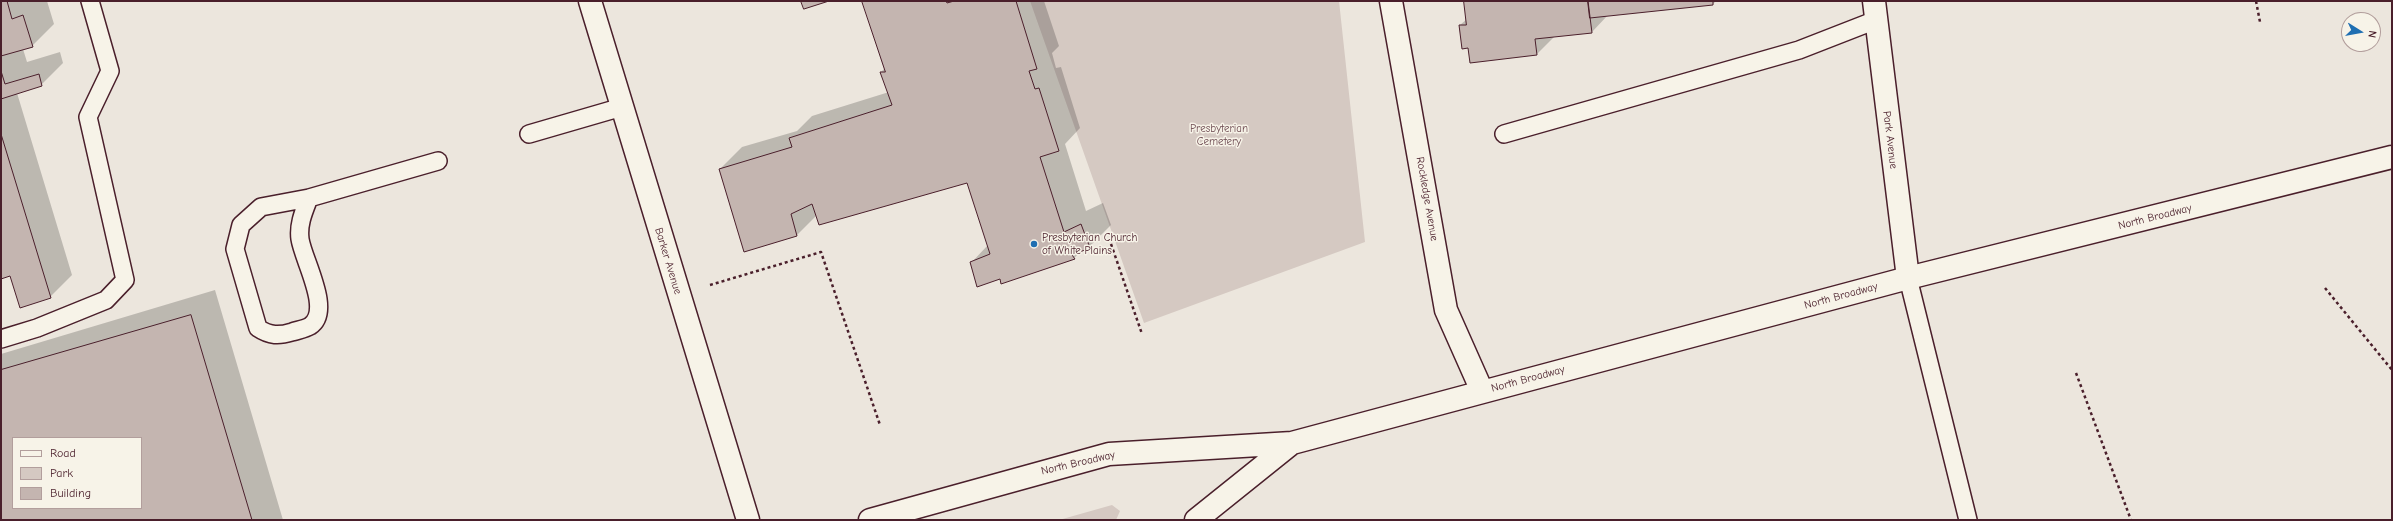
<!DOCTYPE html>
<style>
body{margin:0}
#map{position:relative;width:2393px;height:521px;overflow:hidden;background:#ece6dd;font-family:"Comic Neue",sans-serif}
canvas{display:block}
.frame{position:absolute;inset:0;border:2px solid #4a1f2b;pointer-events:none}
.legend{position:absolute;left:12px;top:437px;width:130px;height:72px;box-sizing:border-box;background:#f7f3e8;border:1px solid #b29e9c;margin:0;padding:5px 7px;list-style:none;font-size:12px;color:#4a1f2b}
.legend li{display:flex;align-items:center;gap:8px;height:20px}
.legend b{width:20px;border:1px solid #b29e9c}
.north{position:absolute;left:2341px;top:12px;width:40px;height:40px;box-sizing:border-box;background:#f7f3e8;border:1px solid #b29e9c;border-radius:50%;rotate:101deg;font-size:11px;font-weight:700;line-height:16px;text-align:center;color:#4a1f2b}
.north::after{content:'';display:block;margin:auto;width:14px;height:18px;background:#1f6fb2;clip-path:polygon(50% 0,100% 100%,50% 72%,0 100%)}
</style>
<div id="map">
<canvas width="2393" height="521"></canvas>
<div class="frame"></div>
<ul class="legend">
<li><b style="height:5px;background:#f7f3e8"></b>Road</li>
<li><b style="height:11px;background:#d5c9c2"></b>Park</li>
<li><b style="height:11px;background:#c4b5b0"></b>Building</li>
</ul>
<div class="north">N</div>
</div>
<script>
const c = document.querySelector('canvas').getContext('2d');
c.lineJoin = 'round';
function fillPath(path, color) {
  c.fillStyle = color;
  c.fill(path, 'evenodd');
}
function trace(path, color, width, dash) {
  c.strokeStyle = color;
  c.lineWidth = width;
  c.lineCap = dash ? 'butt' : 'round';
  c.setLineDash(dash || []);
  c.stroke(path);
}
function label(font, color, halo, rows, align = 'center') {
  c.font = font + ' "Comic Neue",sans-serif';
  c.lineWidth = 3;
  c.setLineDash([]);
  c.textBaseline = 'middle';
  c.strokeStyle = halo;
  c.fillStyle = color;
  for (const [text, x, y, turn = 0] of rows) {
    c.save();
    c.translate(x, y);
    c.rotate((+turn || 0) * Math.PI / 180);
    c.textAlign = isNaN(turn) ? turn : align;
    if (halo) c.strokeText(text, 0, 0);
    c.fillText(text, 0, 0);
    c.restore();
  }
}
const green = new Path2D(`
 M1030,1H1339L1365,242L1144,323Z
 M1112,505L1120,511L1116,520H1059Z`);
const shadow = new Path2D(`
 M1,1H47L54,24L32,46L23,49L27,62L60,52L63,63L41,85L17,93L72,275L50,297L11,275L1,278Z
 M863,1H1044L1059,46L1052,53L1056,68L1061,67L1080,128L1065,144L1086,211L1103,203L1111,225L1089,247L1083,250L1074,258L1001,277L971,263L988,245L968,181L817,215L797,235L744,251L720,169L742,147L797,131L812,116L889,92L881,72L885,68Z
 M1465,1H1716L1713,4L1608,15L1592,32L1555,36L1537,54L1469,47L1460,25L1467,19Z
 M215,290L283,520H1V354ZM13,438H141V508H13Z`);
const building = new Path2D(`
 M1,1H7L12,19L23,15L33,47L1,56Z
 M801,1H829L804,9Z
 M862,1H946L947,3L954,1H1016L1037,69L1029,71L1035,89L1039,88L1059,151L1040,157L1064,232L1081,224L1090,248L1072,255L1075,259L1001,284L1000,279L977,287L970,262L990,254L967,183L819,225L812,204L791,214L797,236L744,252L719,169L792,147L789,138L892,105L880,72H885Z
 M1464,1H1588L1592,33L1535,39L1537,55L1470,63L1468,48L1462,49L1459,25H1466Z
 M1588,1H1713V5L1590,18Z
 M1,71L5,84L39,74L42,86L1,99Z
 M1,134L51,298L20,308L10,276L1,279Z
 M191,315L252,520H1V370ZM13,438H141V508H13Z`);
const path = new Path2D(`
 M2256,1L2260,22
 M1111,244L1142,334
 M710,285L821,252L880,425
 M2325,288L2392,370
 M2076,373L2131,520`);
const service = new Path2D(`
 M529,134L622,107
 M1504,134L1799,50L1876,20
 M309,198C304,211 298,224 300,239C303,260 333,311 310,326C305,329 298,330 292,332C279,336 270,336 258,328L235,249L241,225L261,207L309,198L438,161
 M1908,278L1968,520
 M1,339L37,328L106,300L125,280L88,117L110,71L90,1`);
const minor = new Path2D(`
 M1391,1L1446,310L1482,391
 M1874,1L1908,278`);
const tertiary = new Path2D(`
 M590,1L748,520`);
const primary = new Path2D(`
 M870,520L1109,454L1292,443L1908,278L2392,157
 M1196,520L1292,443`);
const markers = [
 [1034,244,4,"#1f6fb2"]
];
const parkNames = [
 ["Presbyterian",1219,129],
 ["Cemetery",1219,142]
];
const streetNames = [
 ["Park Avenue",1890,140,83],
 ["Rockledge Avenue",1427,199,80],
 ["North Broadway",2155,217,-14],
 ["Barker Avenue",668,261,73],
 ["North Broadway",1841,296,-15],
 ["North Broadway",1528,379,-15],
 ["North Broadway",1078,463,-13]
];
const poiNames = [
 ["Presbyterian Church",1042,238],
 ["of White Plains",1042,251]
];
fillPath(green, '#d5c9c2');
fillPath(shadow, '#0003');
fillPath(building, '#c4b5b0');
trace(building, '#4a1f2b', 1);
trace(service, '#4a1f2b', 20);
trace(minor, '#4a1f2b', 25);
trace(tertiary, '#4a1f2b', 25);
trace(primary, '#4a1f2b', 25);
trace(path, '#4a1f2b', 2.5, [3, 3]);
trace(service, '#f7f3e8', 17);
trace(minor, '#f7f3e8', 22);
trace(tertiary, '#f7f3e8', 22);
trace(primary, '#f7f3e8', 22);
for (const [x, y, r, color] of markers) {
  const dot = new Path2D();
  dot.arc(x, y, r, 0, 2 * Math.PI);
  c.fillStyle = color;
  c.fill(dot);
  trace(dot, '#f7f3e8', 1.5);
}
label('11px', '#6d4a51', '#f7f3e8', parkNames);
label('11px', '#4a1f2b', '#f7f3e8', streetNames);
label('11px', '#4a1f2b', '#f7f3e8', poiNames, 'left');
</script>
